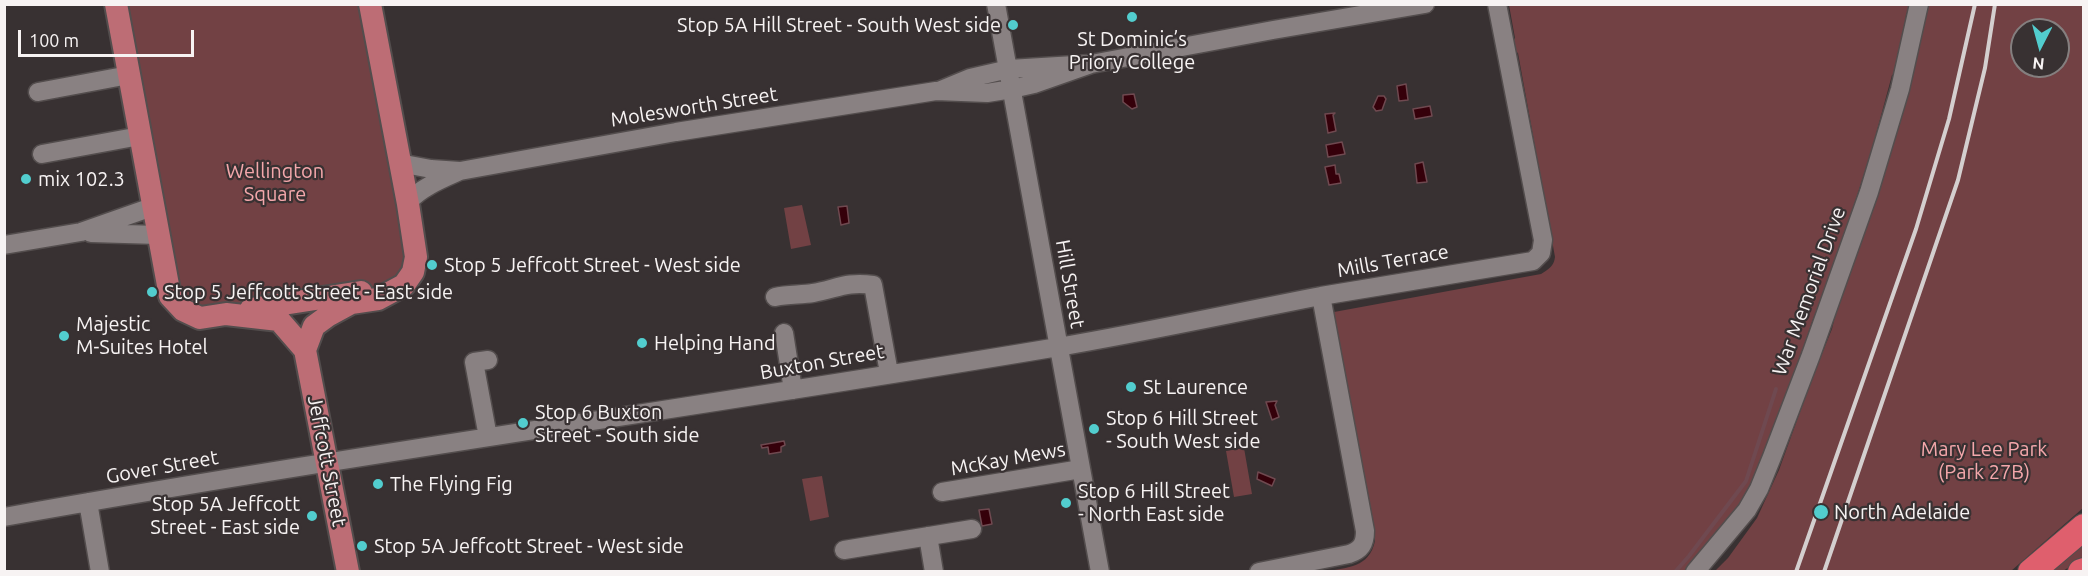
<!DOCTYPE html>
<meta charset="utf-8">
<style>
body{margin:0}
#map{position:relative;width:2088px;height:576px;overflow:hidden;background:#383132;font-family:Ubuntu,sans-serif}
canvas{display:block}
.frame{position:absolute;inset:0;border:6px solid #f7f3f3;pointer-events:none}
.north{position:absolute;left:2010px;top:18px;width:60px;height:60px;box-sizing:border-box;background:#383132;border:2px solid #847f7f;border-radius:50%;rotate:186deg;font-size:16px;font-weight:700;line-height:24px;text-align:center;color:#f7f3f3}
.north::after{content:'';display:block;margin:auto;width:21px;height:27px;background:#52cdce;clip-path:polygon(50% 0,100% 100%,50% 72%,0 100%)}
.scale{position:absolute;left:18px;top:30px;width:176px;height:27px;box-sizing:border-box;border:3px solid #f7f3f3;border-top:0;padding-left:8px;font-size:18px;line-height:21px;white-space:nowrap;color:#f7f3f3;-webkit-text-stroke:4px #383132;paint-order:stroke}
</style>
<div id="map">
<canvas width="2088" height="576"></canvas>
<div class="frame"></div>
<div class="north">N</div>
<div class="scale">100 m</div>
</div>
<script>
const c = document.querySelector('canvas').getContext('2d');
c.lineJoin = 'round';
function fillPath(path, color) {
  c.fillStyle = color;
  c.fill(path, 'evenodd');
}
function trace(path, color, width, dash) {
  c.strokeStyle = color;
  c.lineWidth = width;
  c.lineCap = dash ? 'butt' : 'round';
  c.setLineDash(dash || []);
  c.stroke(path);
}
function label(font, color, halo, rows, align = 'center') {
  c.font = font + ' Ubuntu,sans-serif';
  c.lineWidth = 4.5;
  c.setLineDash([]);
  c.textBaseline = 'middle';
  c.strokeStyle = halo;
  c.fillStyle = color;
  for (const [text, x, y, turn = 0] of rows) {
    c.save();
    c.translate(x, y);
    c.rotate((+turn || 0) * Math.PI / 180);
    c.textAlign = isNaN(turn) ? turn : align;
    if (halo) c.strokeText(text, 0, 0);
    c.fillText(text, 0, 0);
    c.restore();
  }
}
const green = new Path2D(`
 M120,5H363L407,246C405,267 398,280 377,286L213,314L179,302Z
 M1509,5H1913L1906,14L1905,39L1897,55L1900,72L1892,75L1872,149L1834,268L1813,319L1779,420L1754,484L1741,507L1688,571L1325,572C1348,567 1369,568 1375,541L1334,312L1541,274C1549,269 1554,266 1555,257L1518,53L1509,47L1515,38Z
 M1926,5H2083V508L2011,571L1714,572L1728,558L1757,518L1779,470L1814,373L1832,329L1837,307L1864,233L1888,161ZM2022,30H2058V66H2022Z
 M802,205L811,245L791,249L784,208Z
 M1244,448L1252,494L1234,497L1226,451Z
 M822,476L829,517L810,521L802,479Z
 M2083,544V558L2063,571L2051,572Z`);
const water = new Path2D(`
 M1406,84L1408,100L1399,101L1397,86Z
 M1134,94L1137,107L1132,109L1123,102V95Z
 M1378,96H1384L1386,99L1382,110L1376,111L1373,107Z
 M1430,106L1432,116L1415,119L1413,109Z
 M1335,113L1333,115L1336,131L1328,133L1325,114Z
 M1342,142L1345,154L1328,157L1326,145Z
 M1423,162L1427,182L1417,183L1415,164Z
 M1335,165L1336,174H1339L1341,183L1329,185L1325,167Z
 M847,206L849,223L841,225L838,207Z
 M1277,401L1275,405L1279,417L1272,420L1266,402Z
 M784,441L785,445L781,447V452L769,454L768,447L762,448L761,445Z
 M1258,472L1275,479L1272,486L1257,479Z
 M989,509L992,524L982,526L979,510Z`);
const stream = new Path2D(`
 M1675,572L1689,556L1746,481L1776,389`);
const minor = new Path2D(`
 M996,4L1100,572
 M941,90L970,78L1009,69L1091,64L1273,30L1425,4
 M38,92L129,75
 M42,154L140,136
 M399,163L431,169L460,171C442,179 422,187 408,202
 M460,171L676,132L936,91L987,93L1012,89L1034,84L1091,64
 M91,233L158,235
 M4,245L81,232L152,207
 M775,297C788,294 801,295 813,293C836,289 847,281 873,285L889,373
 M784,333L793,390
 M488,360L474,362L488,437
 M942,492L1081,469
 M88,502L100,572
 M4,517C355,454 707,406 1058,347C1146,332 1233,313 1321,296
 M928,536L934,572
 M844,550L972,529
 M1259,572L1349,554C1361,550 1365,544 1365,531L1321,296L1533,261L1541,253L1543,240L1497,4
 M1695,572L1747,510L1759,489L1772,457L1811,355L1869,192L1900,89L1919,4`);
const major = new Path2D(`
 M116,4L170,296L183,310L200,318L226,314L279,320L305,350L348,572
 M251,309L361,292
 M305,350L314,326L329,315L351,303L378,299L404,285L413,272L416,257L408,204L370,4`);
const highway = new Path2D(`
 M2031,572L2084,527
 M2081,572L2084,571`);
const rail = new Path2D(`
 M1796,572L1916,229L1949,119L1975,4
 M1824,572L1958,180L1985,68L1995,4`);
const markers = [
 [1132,17,6,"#52cdce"],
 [1013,25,6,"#52cdce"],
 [26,179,6,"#52cdce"],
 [432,265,6,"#52cdce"],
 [152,292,6,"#52cdce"],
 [64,336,6,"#52cdce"],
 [642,343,6,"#52cdce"],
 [1131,387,6,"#52cdce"],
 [523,423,6,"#52cdce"],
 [1094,429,6,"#52cdce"],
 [378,484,6,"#52cdce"],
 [1066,503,6,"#52cdce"],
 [1821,512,8,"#52cdce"],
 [312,516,6,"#52cdce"],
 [362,546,6,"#52cdce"]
];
const poiNames = [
 ["Stop 5A Hill Street - South West side",1001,25,"right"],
 ["St Dominic’s",1132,39,"center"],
 ["Priory College",1132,62,"center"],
 ["mix 102.3",38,179],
 ["Stop 5 Jeffcott Street - West side",444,265],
 ["Stop 5 Jeffcott Street - East side",164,292],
 ["Majestic",76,324],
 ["M-Suites Hotel",76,347],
 ["Helping Hand",654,343],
 ["St Laurence",1143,387],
 ["Stop 6 Buxton",535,412],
 ["Street - South side",535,435],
 ["Stop 6 Hill Street",1106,418],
 ["- South West side",1106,441],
 ["The Flying Fig",390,484],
 ["Stop 6 Hill Street",1078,491],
 ["- North East side",1078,514],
 ["Stop 5A Jeffcott",300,504,"right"],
 ["Street - East side",300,527,"right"],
 ["North Adelaide",1834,512],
 ["Stop 5A Jeffcott Street - West side",374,546]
];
const streetNames = [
 ["Molesworth Street",694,107,-9],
 ["Mills Terrace",1393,261,-10],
 ["Hill Street",1070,284,80],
 ["War Memorial Drive",1809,291,-70],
 ["Buxton Street",822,362,-10],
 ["McKay Mews",1008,459,-10],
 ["Jeffcott Street",327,461,79],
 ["Gover Street",162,467,-10]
];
const parkNames = [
 ["Wellington",275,171],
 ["Square",275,194],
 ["Mary Lee Park",1984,449],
 ["(Park 27B)",1984,472]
];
fillPath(green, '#724144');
fillPath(water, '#35000a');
trace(water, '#6f4950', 1.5);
trace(stream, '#6f4950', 4);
trace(minor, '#534d4d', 21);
trace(major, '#534d4d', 26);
trace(highway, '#534d4d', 28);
trace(minor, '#898182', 18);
trace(major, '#bd6d75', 22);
trace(highway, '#df5f6d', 26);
trace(rail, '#d4cfcf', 4);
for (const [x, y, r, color] of markers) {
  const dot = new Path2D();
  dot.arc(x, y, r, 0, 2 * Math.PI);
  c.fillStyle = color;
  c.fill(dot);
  trace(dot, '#383132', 2);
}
label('20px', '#f7f3f3', '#383132', poiNames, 'left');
label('20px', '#f7f3f3', '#383132', streetNames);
label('20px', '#f4a7ab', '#383132', parkNames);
</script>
